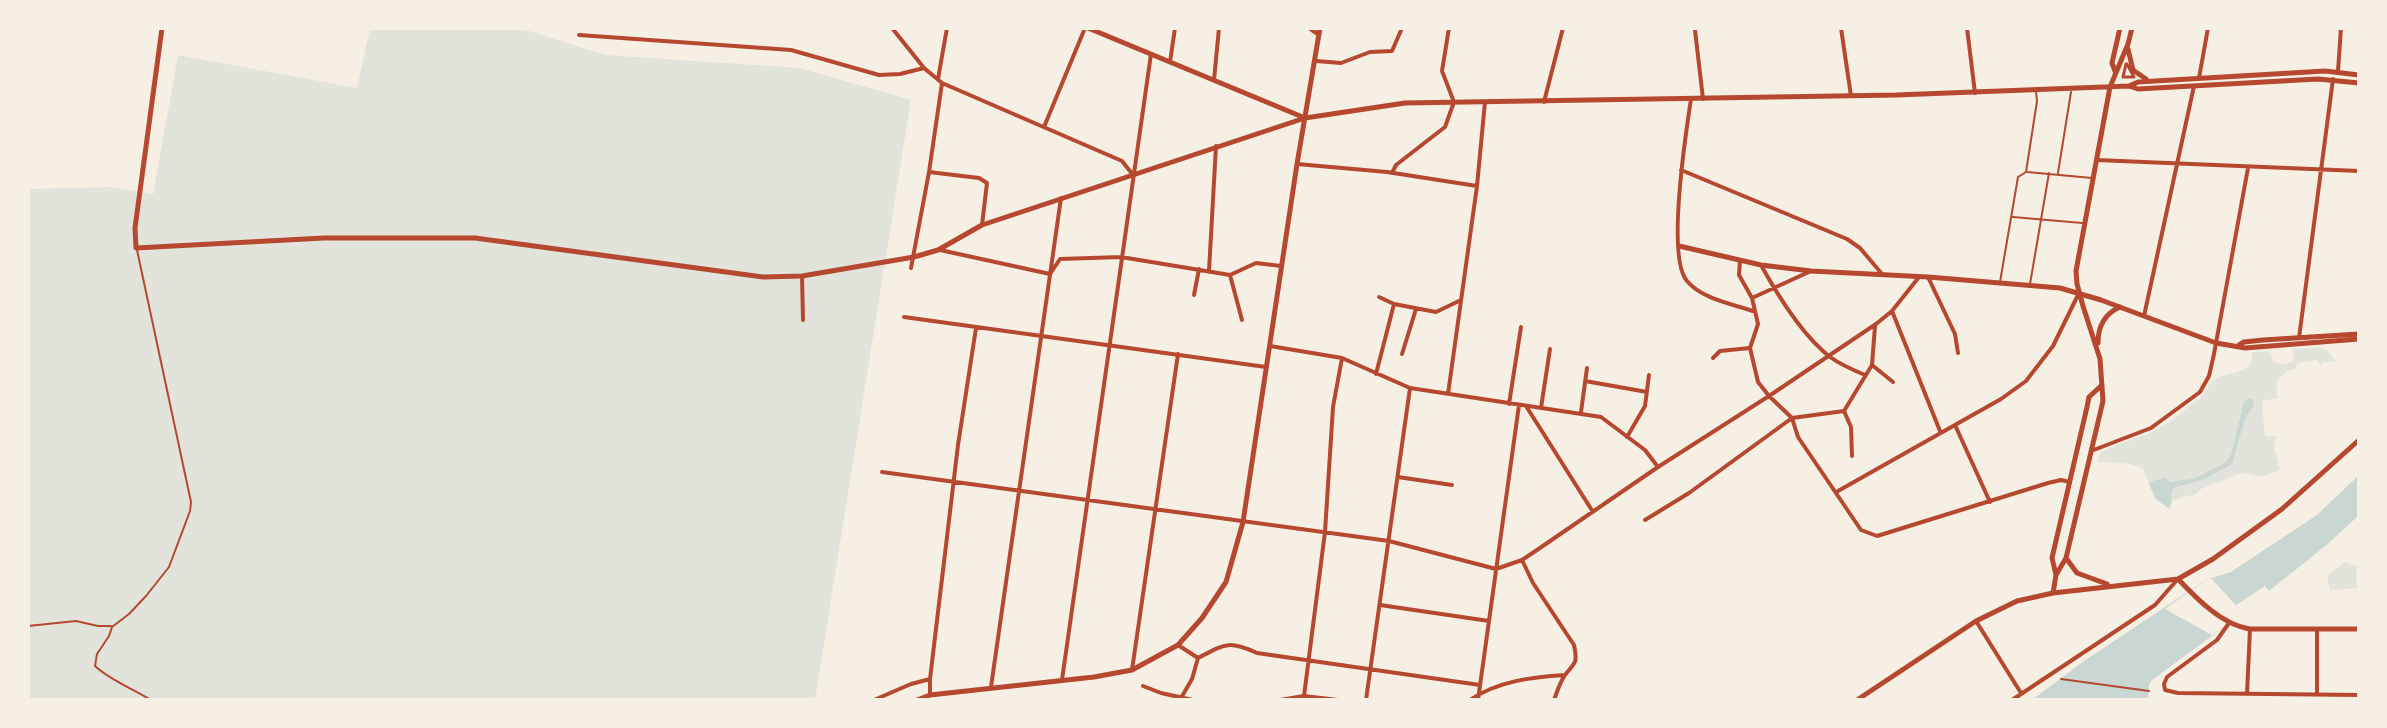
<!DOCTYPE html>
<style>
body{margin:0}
#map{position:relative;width:2387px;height:728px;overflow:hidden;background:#f6efe4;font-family:"IBM Plex Serif",serif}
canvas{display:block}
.frame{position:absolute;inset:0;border:30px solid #f6efe4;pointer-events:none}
</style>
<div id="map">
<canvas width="2387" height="728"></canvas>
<div class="frame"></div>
</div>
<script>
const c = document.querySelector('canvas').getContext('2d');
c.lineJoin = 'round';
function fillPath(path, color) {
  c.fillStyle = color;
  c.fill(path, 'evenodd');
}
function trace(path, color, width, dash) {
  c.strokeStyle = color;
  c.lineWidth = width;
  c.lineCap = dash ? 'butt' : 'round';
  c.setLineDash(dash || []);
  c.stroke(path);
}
const green = new Path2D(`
 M370,28H520L605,55L800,68L911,100L815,700H28V189L113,187L153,194L178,55L357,88Z
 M2318,347L2326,350L2337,362H2323L2321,365L2317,360L2297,364L2296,368L2289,370L2278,379L2276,394L2278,398L2262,401L2265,436H2276L2274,447L2280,470L2262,477L2244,473L2236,475L2201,489L2196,494L2173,500L2169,509L2155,499L2143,469C2130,461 2113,463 2098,462V457L2102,452C2121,442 2142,438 2161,427C2174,419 2189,407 2201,397C2206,392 2208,385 2212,381C2227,369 2254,378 2252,352L2270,351L2274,362L2283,365L2293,361L2294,355L2292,349Z
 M2345,562L2357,566L2356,578L2359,580V588L2330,590L2327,576Z`);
const water = new Path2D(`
 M2250,398L2253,400L2254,405L2246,416L2232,464L2205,479L2173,488C2169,495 2174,502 2169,508L2156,499L2149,484L2150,482L2164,478L2171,482L2196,478L2226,462L2231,455L2244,402Z
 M2359,475V515L2329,543L2269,591L2265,586L2236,605L2243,613L2152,680L2149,685L2148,700H2032L2084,661L2210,577L2212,578L2231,572L2317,515Z`);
const pier = new Path2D(`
 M2210,577L2243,613L2212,635L2165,609Z`);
const service = new Path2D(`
 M2027,172L2092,178
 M2058,173L2071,92
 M2013,217L2082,223
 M137,250L191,502L190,511L169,567L146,596L129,614L112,627L109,636L97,654L95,666C111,681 132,688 151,700
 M2000,282L2018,177L2026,172L2037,101L2036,91
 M2030,284L2049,173
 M28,626L76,621L98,626H111
 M2061,679L2149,691`);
const pedestrian = new Path2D(`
 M2126,64H2127L2134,77H2123Z`);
const minor = new Path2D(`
 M892,28L924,68L942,83L1122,161L1133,175
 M1309,28L1319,35
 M1563,28H1705
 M1841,28L1851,96
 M1967,28L1975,93
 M1695,30L1703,99
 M579,35L791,50L879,75L900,74L924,68
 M1316,61L1341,63L1370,52L1392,51L1402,28
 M1170,62L1175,28
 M2338,71L2341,28
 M2199,78L2208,28
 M938,79L947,28
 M1214,80L1219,28
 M1691,99C1686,132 1666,257 1687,281C1702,299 1732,304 1753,311
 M1544,102L1563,28
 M1044,127L1085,28
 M2096,160L2359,171
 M1297,164L1387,172L1477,186
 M1681,170L1847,239L1860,248L1882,274
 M929,172L979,178L987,183L982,225
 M1392,173L1396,165L1445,127L1454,102L1442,71L1449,28
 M940,250L1050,274L1060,259L1121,257L1230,275L1256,263L1281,266
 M1740,260L1739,275L1752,298
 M1761,265C1778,296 1802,335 1830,357C1841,365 1853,370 1865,375
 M911,268L929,172L942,83
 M1209,271L1216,146
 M1811,271L1752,298L1758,324L1750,348L1758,382L1769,396L1792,418L1844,411
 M1230,275L1242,320
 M802,276L803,320
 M1928,277L1955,334L1958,353
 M1194,295L1199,269
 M1379,297L1394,304L1436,312L1459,301
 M1892,311L1940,431
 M2144,316L2194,86
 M904,317L1266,367
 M2299,338L2333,79
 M1270,346L1342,358L1410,388L1601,417L1645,450L1658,467
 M1402,354L1416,309
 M1713,358L1720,351L1750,348
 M1872,365L1893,382
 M1376,374L1394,304
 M1585,381L1647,392
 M1448,394L1477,186L1485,102
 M1509,404L1521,327
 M1526,406L1593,512
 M1541,408L1550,349
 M1844,411L1872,365L1875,326
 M1844,411L1851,427L1852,456
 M1581,412L1587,368
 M1955,425L1990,502
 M1627,437L1645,406L1649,375
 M2091,451L2151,428L2200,392L2209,376L2214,354L2248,168
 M882,472L1389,541L1496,569L1522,560L1537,550L1658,467L1769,396L1876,324L1892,311L1919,277
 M1398,477L1452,485
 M1838,491L2001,399L2026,381L2053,346L2079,293
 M1645,520L1689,493L1792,418L1798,437L1861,530L1877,536L2048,483L2061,480L2070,482
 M1522,560L1533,583L1574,645C1578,664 1575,662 1565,675C1560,682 1557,692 1554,700
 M1380,605L1489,621
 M1976,621L2021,693
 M2229,623L2217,640L2167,677L2164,684L2165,690L2178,693L2359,695
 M2317,629V694
 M1178,645L1198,658C1225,644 1228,640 1257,653L1480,685
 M1132,670L1178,354
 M1062,680L1151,54
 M1143,686L1161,693L1193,700
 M991,687L1061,198
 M2247,694L2250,629
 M930,695V679L958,445L976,328
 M1304,696L1325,532L1333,407L1342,358
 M1181,698L1192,679L1198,658
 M874,700L911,684L930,679
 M1280,700L1304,696L1338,700
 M1366,700L1410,388
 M1470,700C1498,681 1532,677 1565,675
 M1478,700L1519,405
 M2012,700L2155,605L2177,580`);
const tertiary = new Path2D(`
 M162,28L135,228L136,248L324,238H475L763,277L802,276L914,257L938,250L982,225L1305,118
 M1679,246L1761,265L1811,271L1928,277L2060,288L2101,300L2216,343L2245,348L2359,339
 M2239,345L2244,342L2263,340L2359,334`);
const secondary = new Path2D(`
 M1088,28L1305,118L1405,103L1896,95L2129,86L2138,82L2325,71L2359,75
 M2128,49L2133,70L2146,79
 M2115,71L2112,63L2120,28
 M2129,86L2138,89L2318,79L2359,83
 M2098,343C2098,326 2104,314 2120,307
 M2066,558L2077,573L2107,584
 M2056,575L2066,558L2103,401L2100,359L2083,306L2077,284L2076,271L2110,87L2128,44L2132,28
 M2178,579C2196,598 2222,625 2250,629H2359
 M2053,593L2056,575L2052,558L2087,407L2089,397L2102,385
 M917,700L930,695L1094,677L1132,670L1178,645L1202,618L1226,582L1243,522L1297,164L1320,28
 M1857,700L1976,621L2017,601L2053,593L2178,579L2213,559L2282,509L2359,440`);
fillPath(green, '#e2e4dc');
fillPath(water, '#c9d6d2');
fillPath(pier, '#f6efe4');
trace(service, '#b5482f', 2);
trace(pedestrian, '#b5482f', 3);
trace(minor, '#b5482f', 4);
trace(tertiary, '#b5482f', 5);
trace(secondary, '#b5482f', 5);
</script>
